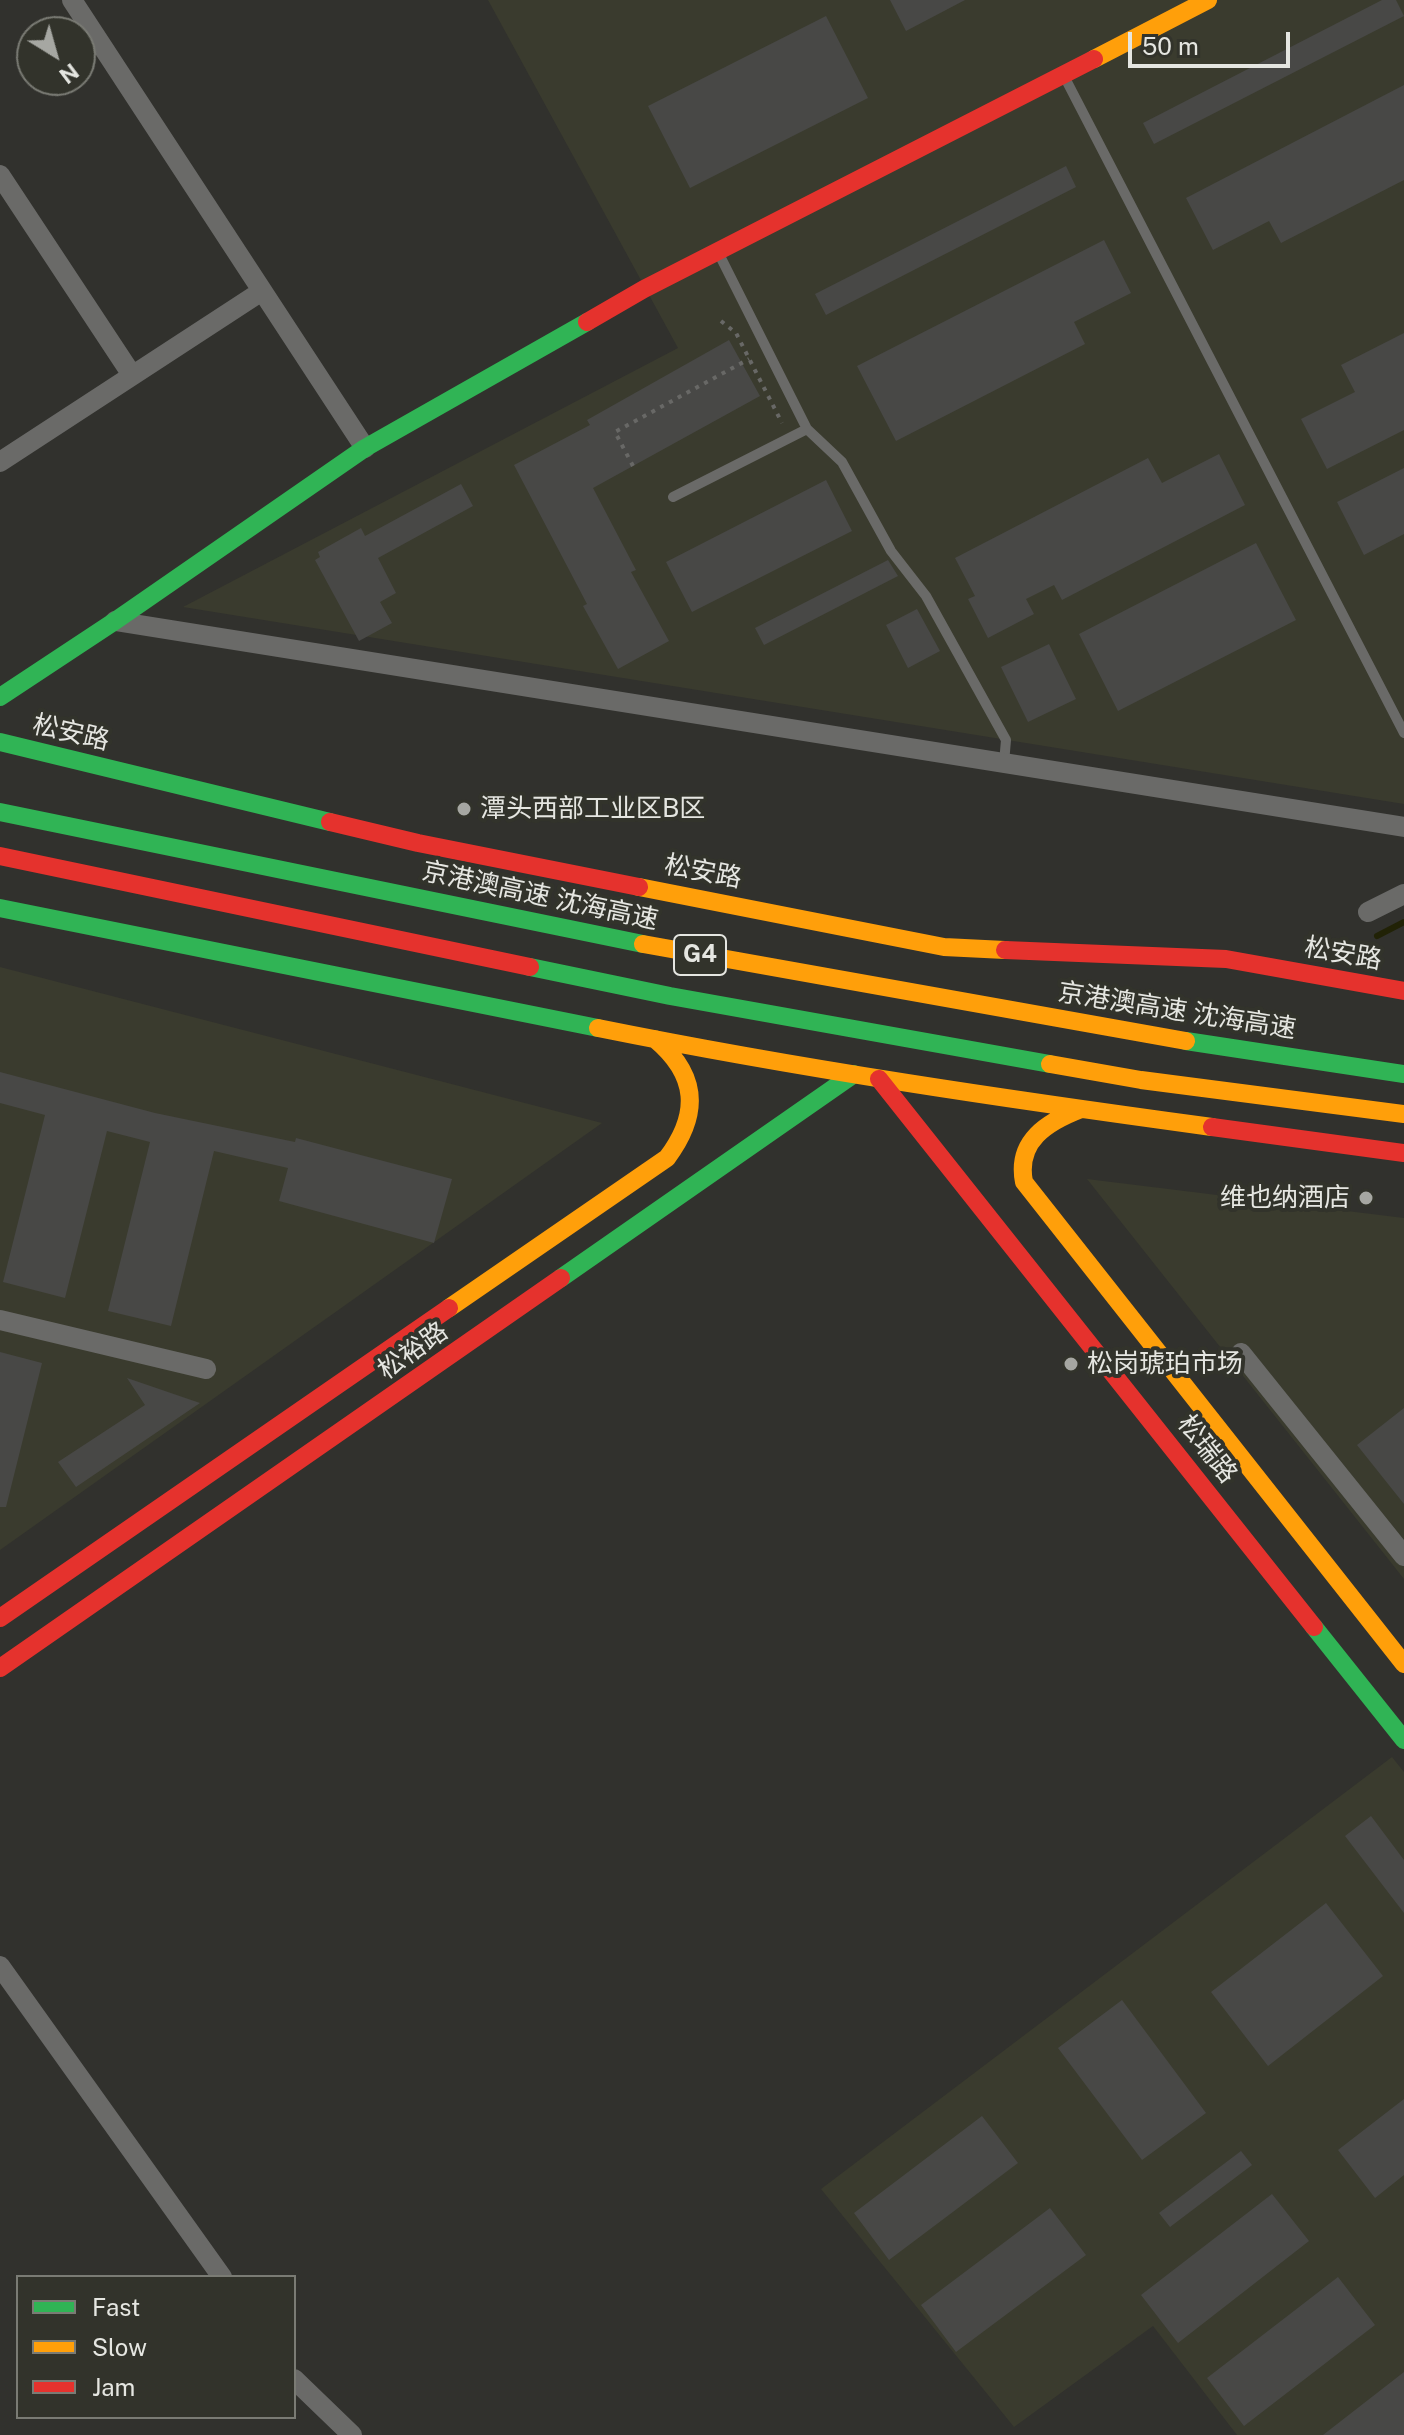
<!DOCTYPE html>
<meta charset="utf-8">
<style>
body{margin:0}
#map{position:relative;width:1404px;height:2435px;overflow:hidden;background:#31312d;font-family:"Public Sans",sans-serif}
canvas{display:block}
.legend{position:absolute;left:16px;top:2275px;width:280px;height:144px;box-sizing:border-box;background:#32332b;border:2px solid #7a7b74;margin:0;padding:10px 14px;list-style:none;font-size:24px;color:#e5e6e1}
.legend li{display:flex;align-items:center;gap:16px;height:40px}
.legend b{width:40px;border:2px solid #7a7b74}
.north{position:absolute;left:16px;top:16px;width:80px;height:80px;box-sizing:border-box;background:#32332b;border:2px solid #7a7b74;border-radius:50%;rotate:143deg;font-size:22px;font-weight:700;line-height:32px;text-align:center;color:#e5e6e1}
.north::after{content:'';display:block;margin:auto;width:28px;height:36px;background:#a6a7a2;clip-path:polygon(50% 0,100% 100%,50% 72%,0 100%)}
.scale{position:absolute;left:1128px;top:32px;width:162px;height:36px;box-sizing:border-box;border:4px solid #e5e6e1;border-top:0;padding-left:10px;font-size:24px;line-height:28px;white-space:nowrap;color:#e5e6e1;-webkit-text-stroke:6px #32332b;paint-order:stroke}
</style>
<div id="map">
<canvas width="1404" height="2435"></canvas>
<ul class="legend">
<li><b style="height:10px;background:#30b455"></b>Fast</li>
<li><b style="height:10px;background:#ff9f0a"></b>Slow</li>
<li><b style="height:10px;background:#e5322d"></b>Jam</li>
</ul>
<div class="north">N</div>
<div class="scale">50 m</div>
</div>
<script>
const c = document.querySelector('canvas').getContext('2d');
c.lineJoin = 'round';
function fillPath(path, color) {
  c.fillStyle = color;
  c.fill(path, 'evenodd');
}
function trace(path, color, width, dash) {
  c.strokeStyle = color;
  c.lineWidth = width;
  c.lineCap = dash ? 'butt' : 'round';
  c.setLineDash(dash || []);
  c.stroke(path);
}
function label(font, color, halo, rows, align = 'center') {
  c.font = font + ' "Public Sans","Noto Sans SC",sans-serif';
  c.lineWidth = 8;
  c.setLineDash([]);
  c.textBaseline = 'middle';
  c.strokeStyle = halo;
  c.fillStyle = color;
  for (const [text, x, y, turn = 0] of rows) {
    c.save();
    c.translate(x, y);
    c.rotate((+turn || 0) * Math.PI / 180);
    c.textAlign = isNaN(turn) ? turn : align;
    if (halo) c.strokeText(text, 0, 0);
    c.fillText(text, 0, 0);
    c.restore();
  }
}
const built = new Path2D(`
 M488,0H1404V804L183,607L678,348Z
 M0,967L602,1123L0,1550Z
 M1087,1179L1404,1218V1579Z
 M1392,1757L1404,1772V2435H1237L1153,2326L1014,2427L821,2189Z`);
const stream = new Path2D(`
 M1377,936L1404,922`);
const building = new Path2D(`
 M890,0H965L906,31Z
 M1382,0H1396L1404,16L1154,144L1143,123Z
 M826,16L868,98L690,188L648,106Z
 M1404,85V180L1281,243L1269,221L1213,250L1186,198Z
 M1066,166L1076,187L826,315L815,294Z
 M1104,240L1131,293L1074,322L1085,344L896,441L857,366Z
 M1404,333V430L1327,469L1301,419L1355,392L1341,365Z
 M729,340L760,396L593,488L636,570L631,572L669,641L618,669L583,606L587,604L514,465L590,425L587,420Z
 M1219,454L1245,505L1062,600L1054,585L1026,599L1034,614L988,638L968,599L975,596L955,558L1148,458L1162,483Z
 M1404,468V534L1364,555L1337,502Z
 M826,480L852,531L692,612L666,562Z
 M461,484L473,506L378,558L396,593L380,602L392,623L359,641L315,560L320,557L318,552L361,528L365,536Z
 M1256,543L1296,620L1118,711L1079,634Z
 M888,560L898,576L764,645L755,628Z
 M917,609L940,651L908,668L886,625Z
 M1049,644L1076,699L1028,722L1001,667Z
 M0,1072L155,1113L295,1142L296,1138L452,1179L434,1243L279,1201L288,1168L214,1151L171,1326L108,1311L150,1142L107,1131L65,1298L3,1282L45,1115L0,1103Z
 M0,1352L42,1363L6,1507H0Z
 M127,1378L200,1403L76,1487L58,1462L145,1405Z
 M1404,1408V1504L1357,1445Z
 M1371,1816L1404,1860V1913L1345,1836Z
 M1326,1903L1383,1976L1268,2066L1211,1992Z
 M1122,2000L1206,2113L1142,2160L1058,2048Z
 M1404,2099V2175L1375,2198L1338,2150Z
 M982,2116L1018,2163L889,2260L854,2213Z
 M1241,2151L1252,2165L1170,2227L1159,2213Z
 M1272,2194L1309,2241L1178,2343L1141,2295Z
 M1050,2208L1086,2255L956,2352L921,2305Z
 M1338,2277L1375,2325L1244,2426L1207,2378Z
 M1404,2372V2435H1323Z`);
const path = new Path2D(`
 M721,321L736,333L782,423
 M633,466L615,432L749,359`);
const lane = new Path2D(`
 M1064,76L1404,733
 M807,429L842,462L891,551L926,596L1006,740L1004,763
 M673,497L807,429L719,254`);
const street = new Path2D(`
 M72,0L365,448
 M0,175L132,375
 M0,462L262,291
 M115,621L1404,827
 M1368,912L1404,894
 M0,1320L206,1369
 M1241,1353L1404,1556
 M0,1966L222,2277
 M294,2379L352,2435`);
const fast = new Path2D(`
 M0,697L115,621L365,448L587,322
 M0,742L330,822
 M0,812L643,944
 M0,908L598,1028
 M530,967L670,996L1050,1064
 M1186,1041L1404,1074
 M561,1278L854,1074
 M1314,1627L1404,1740`);
const slow = new Path2D(`
 M1094,59L1208,0
 M639,887L944,947L1005,950
 M643,944L1186,1041
 M598,1028C801,1069 1006,1099 1212,1127
 M1050,1064L1141,1080L1404,1114
 M1081,1109C1047,1122 1016,1141 1024,1182L1404,1664
 M449,1308L667,1158C700,1114 698,1075 655,1039`);
const jam = new Path2D(`
 M587,322L644,289L1094,59
 M330,822L418,843L639,887
 M0,856L530,967
 M1005,950L1226,959L1404,991
 M879,1079L1314,1627
 M1212,1127L1404,1153
 M0,1618L449,1308
 M0,1668L561,1278`);
const markers = [
 [464,809,8,"#a6a7a2"],
 [1366,1198,8,"#a6a7a2"],
 [1071,1364,8,"#a6a7a2"]
];
const shields = [
 [700,955,52]
];
const shieldNames = [
 ["G4",700,955]
];
const streetNames = [
 ["松安路",71,733,13],
 ["松安路",703,872,11],
 ["京港澳高速 沈海高速",540,896,12],
 ["松安路",1343,954,10],
 ["京港澳高速 沈海高速",1177,1011,9],
 ["松裕路",413,1351,-35],
 ["松瑞路",1207,1449,52]
];
const poiNames = [
 ["潭头西部工业区B区",480,809],
 ["维也纳酒店",1350,1198,"right"],
 ["松岗琥珀市场",1087,1364]
];
fillPath(built, '#3a3b2e');
trace(stream, '#212206', 6);
fillPath(building, '#484846');
trace(path, '#686866', 4, [4, 6]);
trace(lane, '#6a6a68', 10);
trace(street, '#6a6a68', 20);
trace(fast, '#30b455', 18);
trace(slow, '#ff9f0a', 18);
trace(jam, '#e5322d', 18);
for (const [x, y, r, color] of markers) {
  const dot = new Path2D();
  dot.arc(x, y, r, 0, 2 * Math.PI);
  c.fillStyle = color;
  c.fill(dot);
  trace(dot, '#32332b', 3);
}
for (const [x, y, w] of shields) {
  const box = new Path2D();
  box.roundRect(x - w / 2, y - 20, w, 40, 6);
  c.fillStyle = '#32332b';
  c.fill(box);
  trace(box, '#e5e6e1', 2);
}
label('bold 24px', '#e5e6e1', null, shieldNames);
label('26px', '#e5e6e1', '#32332b', streetNames);
label('26px', '#e5e6e1', '#32332b', poiNames, 'left');
</script>
